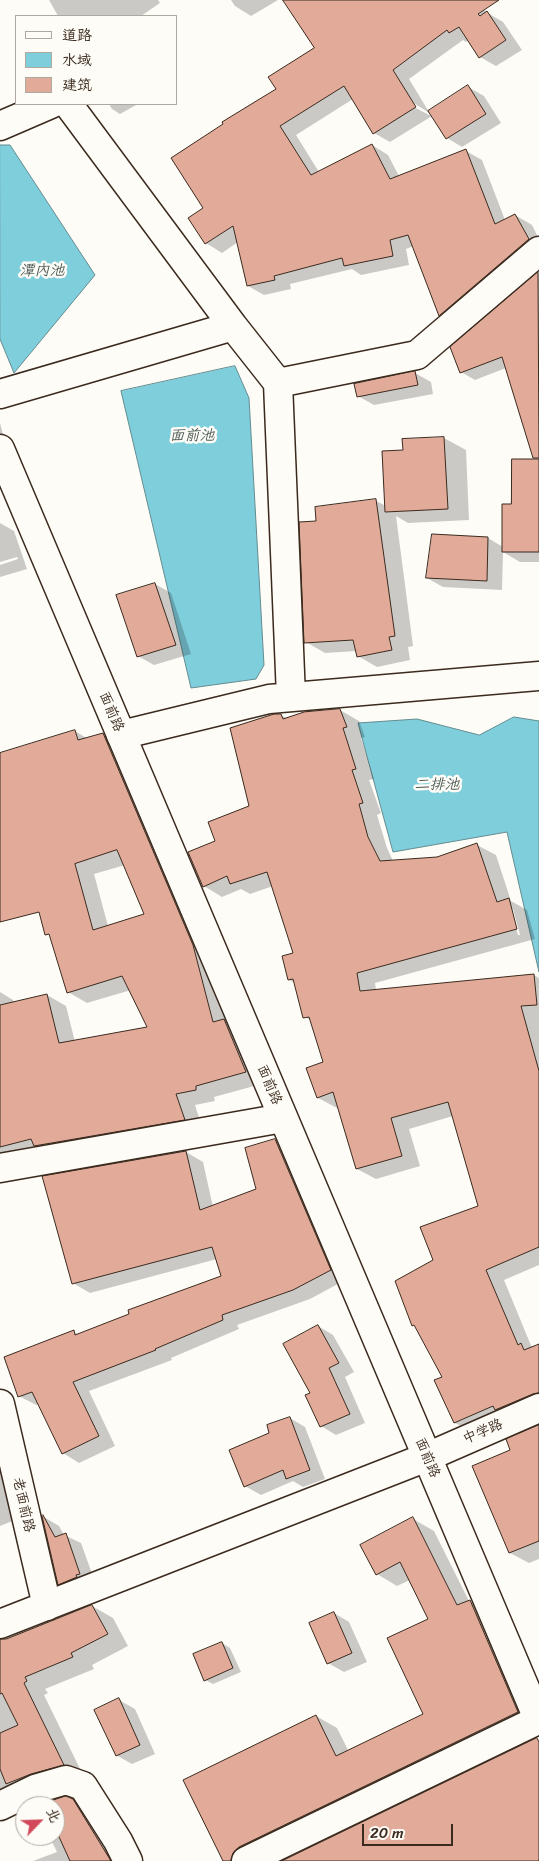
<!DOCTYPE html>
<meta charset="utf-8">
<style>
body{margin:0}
#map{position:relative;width:539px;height:1861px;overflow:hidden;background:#fdfcf7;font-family:Sriracha,"LXGW WenKai TC",sans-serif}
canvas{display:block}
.legend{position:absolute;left:15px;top:15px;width:162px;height:90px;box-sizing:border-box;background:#fdfcf7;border:1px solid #afa8a0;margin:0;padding:6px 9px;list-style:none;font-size:15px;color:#3b2a1e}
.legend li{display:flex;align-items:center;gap:10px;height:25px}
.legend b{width:25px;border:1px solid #afa8a0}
.north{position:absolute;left:15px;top:1796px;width:50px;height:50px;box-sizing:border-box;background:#fdfcf7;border:1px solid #afa8a0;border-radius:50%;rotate:66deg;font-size:14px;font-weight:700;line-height:20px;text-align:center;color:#3b2a1e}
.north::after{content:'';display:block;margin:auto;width:18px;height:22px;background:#d1495b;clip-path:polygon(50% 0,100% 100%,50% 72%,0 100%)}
.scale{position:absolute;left:362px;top:1824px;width:91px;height:22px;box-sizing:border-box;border:2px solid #3b2a1e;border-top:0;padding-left:6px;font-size:15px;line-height:18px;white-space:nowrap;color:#3b2a1e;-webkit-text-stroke:4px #fdfcf7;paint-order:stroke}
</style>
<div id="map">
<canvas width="539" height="1861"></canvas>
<ul class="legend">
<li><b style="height:6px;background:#fdfcf7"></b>道路</li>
<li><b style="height:14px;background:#7fcedc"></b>水域</li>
<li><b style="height:14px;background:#e2ab99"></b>建筑</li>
</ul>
<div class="north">北</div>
<div class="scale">20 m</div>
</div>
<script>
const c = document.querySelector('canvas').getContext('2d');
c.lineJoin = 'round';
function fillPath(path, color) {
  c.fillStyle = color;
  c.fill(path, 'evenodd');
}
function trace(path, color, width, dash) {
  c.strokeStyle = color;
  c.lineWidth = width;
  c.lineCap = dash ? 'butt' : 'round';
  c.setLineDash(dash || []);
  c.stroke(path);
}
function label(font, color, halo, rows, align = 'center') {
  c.font = font + ' Sriracha,"LXGW WenKai TC",sans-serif';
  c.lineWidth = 5;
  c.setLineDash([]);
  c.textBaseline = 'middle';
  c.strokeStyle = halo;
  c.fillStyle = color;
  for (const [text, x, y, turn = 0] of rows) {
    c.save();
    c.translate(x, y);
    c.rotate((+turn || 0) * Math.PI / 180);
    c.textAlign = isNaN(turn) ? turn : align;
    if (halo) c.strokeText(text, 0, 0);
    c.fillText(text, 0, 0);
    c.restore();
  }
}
const water = new Path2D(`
 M0,145H10L95,275L14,373L0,339Z
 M235,366L249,398L264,665L256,679L191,688L121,391Z
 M514,717L539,721V972L507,832L393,852L358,723L417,719L479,735Z`);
const shadow = new Path2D(`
 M49,0H158L160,3L141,16H58Z
 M231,0H278L251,16L235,6Z
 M285,0H478L486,12L503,22L522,50L496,66L480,57L469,40L466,42L463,40L409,79L429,112L468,87L484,96L501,123L462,147L447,138L432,116L390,142L374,133L353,99L296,135L319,172L372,145L388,155L399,176L466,151L482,160L505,220L515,215L532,225L539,239L456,324L440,315L414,246L406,249L409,265L361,275L352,269L290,284L291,289L264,295L248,286L238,242L222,253L206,243L205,208L277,89L316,48ZM412,102L431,114V116L410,105Z
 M109,104H138L120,114L112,109Z
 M539,273V439L526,431L506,368L475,380L461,372L452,348Z
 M415,373L431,382L433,394L374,405L358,396Z
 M0,423L7,450L0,466Z
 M444,438L466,450L469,520L408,523L396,516L413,646L408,647L410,660L377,667L358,656L357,651L325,653L306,642L318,523L376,501L386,506L404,451Z
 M539,460V562H520L503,552L502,590L443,587L427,578L488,538L503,547L512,505Z
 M0,523L14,531L27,569L0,577V565L18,559L17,557L0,562Z
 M155,584L171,593L191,654L154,665L138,656Z
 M340,710L359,721L365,737L361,738L374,779L369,780L381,813L377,815L387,848L393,861L437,858L477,845L496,855L511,901L527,910L535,939L375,983L376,990L534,975L539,978V1265L504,1280L532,1348L539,1345V1409L474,1433L455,1423L436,1381L444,1377L417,1327L413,1325L435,1260L479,1207L453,1116L409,1129L420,1166L376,1179L357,1169L339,1107L337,1108L318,1098L308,1069L324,1063L312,1021L305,1017L295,983L289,980L295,954L273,886L250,894L241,889L222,897L204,886L216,842L251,806L281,715L288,719ZM511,909H513L520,935H518Z
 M75,731L88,739L103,734L122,745L265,1083L214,1097L215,1101L195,1105L203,1130L0,1163V992L13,1000L14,1003L47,995L66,1006L75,1042L149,1028L131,990L87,1003L68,992L39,895L0,874V754ZM125,865L146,915L108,926L94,874Z
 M275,1140L292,1150L347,1279L310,1299L237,1325L239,1329L171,1358L172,1360L89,1391L115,1446L79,1463L63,1453L39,1404L36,1405L19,1396L74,1332L79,1335L223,1276L217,1259L90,1293L73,1283L186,1152L203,1162L213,1207L258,1189Z
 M318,1326L333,1335L354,1372L345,1377L365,1423L336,1435L321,1426L311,1394Z
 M290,1418L305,1427L325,1479L303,1487L293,1481L261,1495L245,1486L271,1433Z
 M539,1426V1559L529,1563L510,1553L474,1466L512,1450Z
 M0,1437L27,1515L0,1526Z
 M44,1517L59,1526L64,1535L81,1543L95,1582L75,1593L59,1584Z
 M413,1519L434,1531L469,1601L490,1613L538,1724L257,1861H224L316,1716L337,1728L349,1752L425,1715L430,1619L410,1580L397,1586L377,1574Z
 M92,1606L113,1618L128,1646L92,1665L94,1669L45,1689L48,1693L44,1695L84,1777L0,1813V1634L6,1637V1640Z
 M334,1613L349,1622L367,1662L344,1672L328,1663Z
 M222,1643L230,1648L241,1672L213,1684L205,1680Z
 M119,1700L135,1709L155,1754L132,1764L116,1755Z
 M72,1800L94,1812L125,1861H33L57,1852L49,1836H55V1806H41Z`);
const building = new Path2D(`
 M283,0H499L478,14L480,16L487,11L506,40L479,58L459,27L449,33L447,30L393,70L416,107L373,134L344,86L280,126L311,175L372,144L390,179L466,149L495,224L515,214L529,239L439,316L408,235L390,240L393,256L344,266L342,258L274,276L275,280L247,286L233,226L205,244L188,218L203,208L171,158L223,124L222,122L276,89L268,77L314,48Z
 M468,85L486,114L446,139L428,111Z
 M538,272L539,458H533L502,357L460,373L450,347Z
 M415,371L418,385L357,397L354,384Z
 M444,437L448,509L385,512L382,451L403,450L402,439Z
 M512,459H539V552H502V504H511Z
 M376,499L395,636L389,637L392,650L357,657L353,640L304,643L299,522L316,521L315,507Z
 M432,534L488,537L487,581L426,578Z
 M155,583L176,645L137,657L116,595Z
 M340,709L347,727L343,728L356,769L352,770L363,803L359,804L368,837L380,861L437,857L477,843L497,902L509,898L517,929L357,973L360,991L534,974L537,1005L521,1006L539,1071V1247L486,1270L518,1345L521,1343L524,1350L539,1344V1393L533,1394L495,1410L493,1406L454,1423L434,1380L442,1377L414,1325L412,1326L395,1281L433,1260L420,1227L478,1206L448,1102L391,1118L402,1156L356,1169L333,1092L317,1098L306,1068L323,1062L309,1017L303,1018L293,979L288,980L282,956L293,953L267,872L230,884L227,876L203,887L188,852L215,841L208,822L249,806L230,728L274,714H281L283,719L304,712Z
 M75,730L78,740L103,733L193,945L213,1022L224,1019L246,1072L196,1086V1090L176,1094L185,1120L34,1146L31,1139L0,1147V1005L47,994L59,1043L147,1027L122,976L67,993L49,934L45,935L39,912L0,922V753ZM117,850L144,914L93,930L75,864Z
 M275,1139L331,1270L293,1290L222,1315L223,1320L155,1349L156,1350L73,1382L99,1436L62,1454L32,1392L18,1397L4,1357L74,1330L75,1335L129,1314L128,1310L221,1276L212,1247L72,1284L42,1176L186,1151L200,1210L256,1189L245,1148Z
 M318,1325L339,1363L329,1368L350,1414L320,1427L305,1395L310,1393L283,1344Z
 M290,1417L310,1470L286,1479L283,1470L244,1487L229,1450L269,1433L267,1425Z
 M539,1425V1541L509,1553L472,1466L510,1450L506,1439Z
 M43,1515L55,1537L66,1533L80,1574L76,1575L77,1577L58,1585L42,1516Z
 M413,1517L457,1605L470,1600L518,1712L239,1847L233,1853L231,1861H223L183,1780L316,1715L336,1756L423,1714L387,1638L428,1619L400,1562L376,1575L360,1545Z
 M92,1605L108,1634L71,1653L73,1657L25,1677L27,1681L24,1683L64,1765L31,1774L6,1784L0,1769V1733L18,1725L2,1693L0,1694V1639H6Z
 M334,1612L352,1653L327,1664L309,1623Z
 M222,1642L233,1668L204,1681L193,1654Z
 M119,1698L140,1745L116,1756L94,1710Z
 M537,1738L539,1742V1861H282Z
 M66,1796L73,1799L111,1861H70L55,1828V1806H36Z`);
const minor = new Path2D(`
 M68,104L233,326
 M0,126L51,104
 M278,383L291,697
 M0,394L233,326L278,383L417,355L539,251
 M121,735L269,699L539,676
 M0,1168L283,1118
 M0,1404L47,1606
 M0,1624L427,1457L539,1408
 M0,1806L35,1789L66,1780L83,1786L118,1841L128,1861
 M246,1861L538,1720`);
const tertiary = new Path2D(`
 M0,449L539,1721`);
const streetNames = [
 ["面前路",111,712,67],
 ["面前路",269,1085,67],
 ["中学路",483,1432,-23],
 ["面前路",427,1458,67],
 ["老面前路",23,1505,77]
];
const waterNames = [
 ["潭内池",42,271],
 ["面前池",192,436],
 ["二排池",437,785]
];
fillPath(water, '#7fcedc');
trace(water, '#648c90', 1);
fillPath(shadow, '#0003');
fillPath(building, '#e2ab99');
trace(building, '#3b2a1e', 1);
trace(minor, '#3b2a1e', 31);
trace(tertiary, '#3b2a1e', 31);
trace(minor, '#fdfcf7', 28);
trace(tertiary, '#fdfcf7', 28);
label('14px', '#3b2a1e', '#fdfcf7', streetNames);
label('italic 15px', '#4f5b57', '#fdfcf7', waterNames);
</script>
